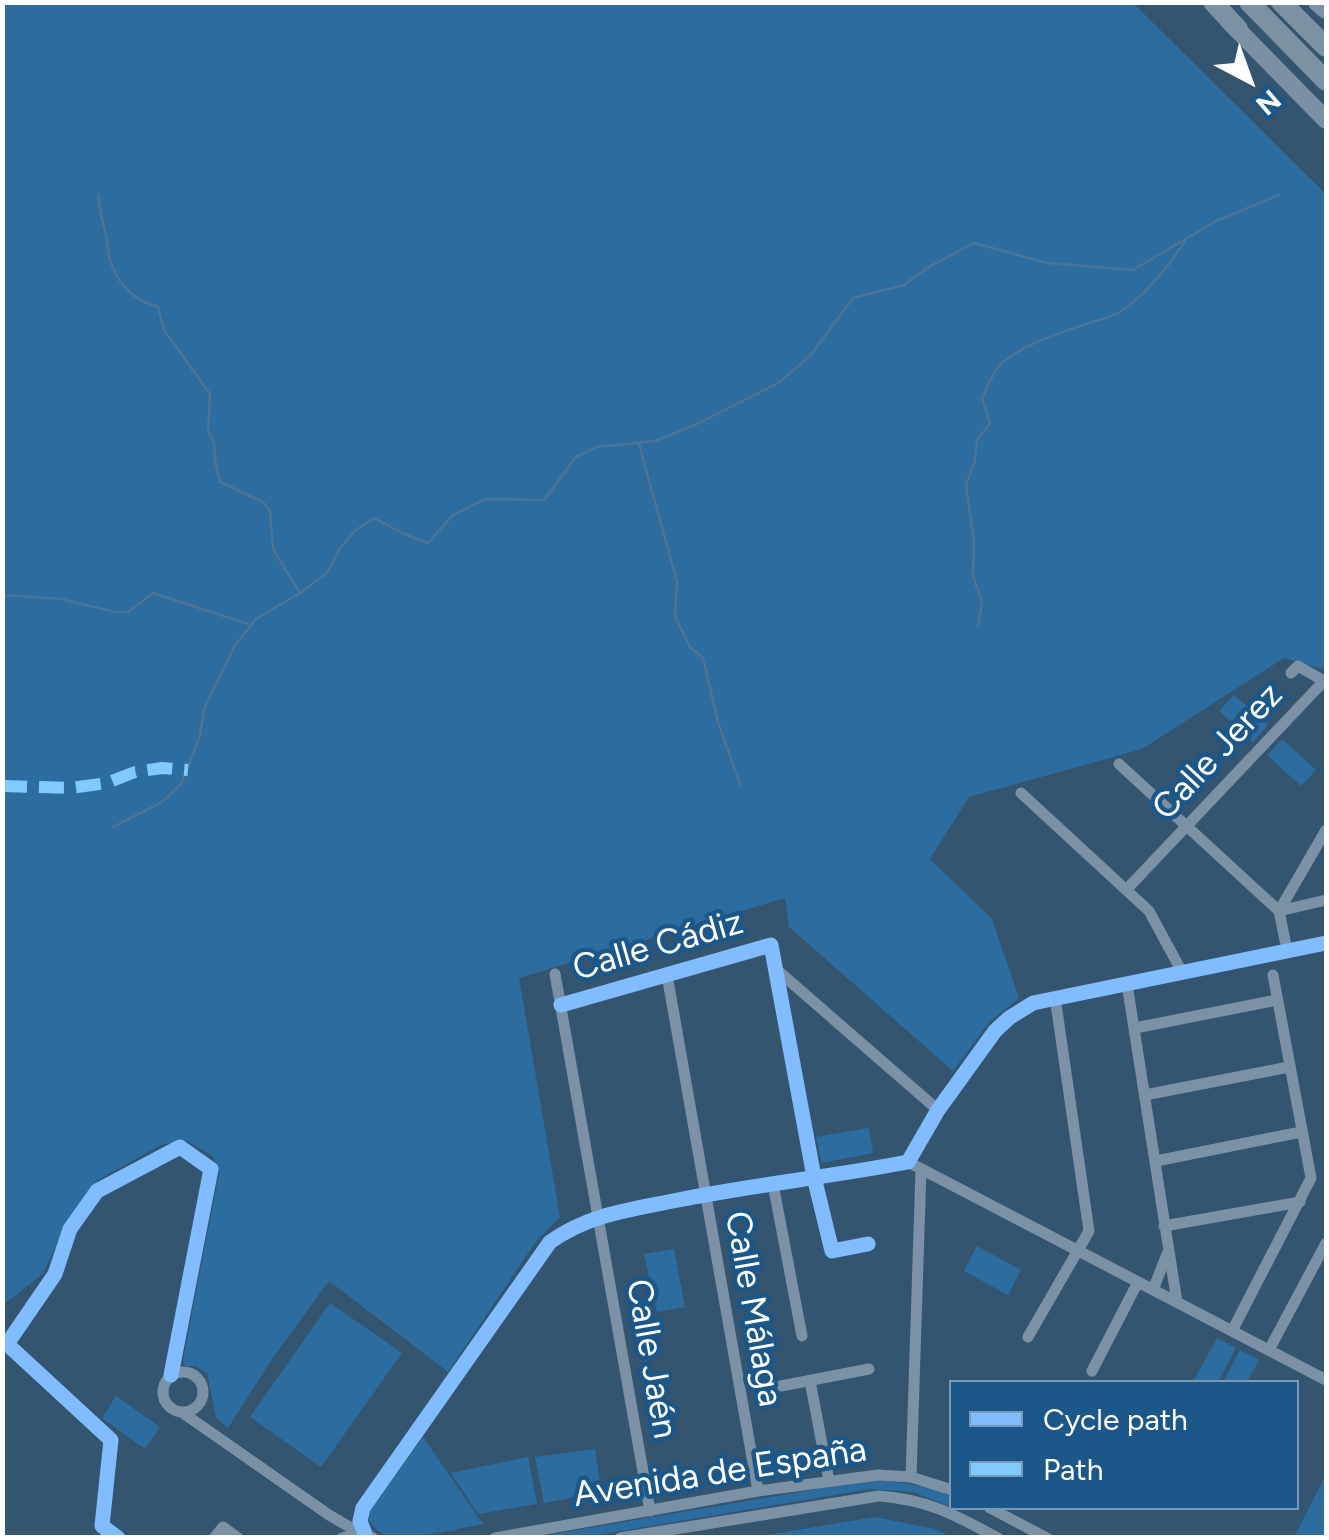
<!DOCTYPE html>
<meta charset="utf-8">
<style>
body{margin:0}
#map{position:relative;width:1329px;height:1540px;overflow:hidden;background:#345570;font-family:Figtree,sans-serif}
canvas{display:block}
.frame{position:absolute;inset:0;border:5px solid #fff;pointer-events:none}
.legend{position:absolute;left:949px;top:1380px;width:350px;height:130px;box-sizing:border-box;background:#1c5789;border:2px solid #779ab8;margin:0;padding:12px 18px;list-style:none;font-size:30px;color:#fff}
.legend li{display:flex;align-items:center;gap:20px;height:50px}
.legend b{width:50px;border:2px solid #779ab8}
.north{position:absolute;left:1199px;top:30px;width:100px;height:100px;-webkit-text-stroke:8px #1c5789;paint-order:stroke;rotate:139deg;font-size:28px;font-weight:700;line-height:40px;text-align:center;color:#fff}
.north::after{content:'';display:block;margin:auto;width:35px;height:45px;background:#fff;clip-path:polygon(50% 0,100% 100%,50% 72%,0 100%)}
</style>
<div id="map">
<canvas width="1329" height="1540"></canvas>
<div class="frame"></div>
<ul class="legend">
<li><b style="height:12px;background:#80bcff"></b>Cycle path</li>
<li><b style="height:12px;background:#80caff"></b>Path</li>
</ul>
<div class="north">N</div>
</div>
<script>
const c = document.querySelector('canvas').getContext('2d');
c.lineJoin = 'round';
function fillPath(path, color) {
  c.fillStyle = color;
  c.fill(path, 'evenodd');
}
function trace(path, color, width, dash) {
  c.strokeStyle = color;
  c.lineWidth = width;
  c.lineCap = dash ? 'butt' : 'round';
  c.setLineDash(dash || []);
  c.stroke(path);
}
function label(font, color, halo, rows, align = 'center') {
  c.font = font + ' Figtree,sans-serif';
  c.lineWidth = 9;
  c.setLineDash([]);
  c.textBaseline = 'middle';
  c.strokeStyle = halo;
  c.fillStyle = color;
  for (const [text, x, y, turn = 0] of rows) {
    c.save();
    c.translate(x, y);
    c.rotate((+turn || 0) * Math.PI / 180);
    c.textAlign = isNaN(turn) ? turn : align;
    if (halo) c.strokeText(text, 0, 0);
    c.fillText(text, 0, 0);
    c.restore();
  }
}
const green = new Path2D(`
 M2,3H1133L1326,194V670L1284,658L1142,749L969,797L930,859L992,919L1019,998L990,1021L953,1071L789,927L785,898L519,978L560,1217L537,1240L448,1372L329,1281L272,1359L228,1428L216,1418L207,1373L196,1366H185L183,1360L219,1173L213,1156L187,1141L163,1144L98,1180L61,1234L43,1274L3,1305Z
 M1234,695L1268,725L1253,742L1219,711Z
 M1282,739L1316,770L1301,786L1267,755Z
 M869,1128L873,1153L822,1163L816,1137Z
 M977,1246L1021,1270L1008,1295L964,1271Z
 M674,1249L685,1307L657,1312L644,1254Z
 M330,1303L402,1353L321,1467L250,1417Z
 M1217,1338L1236,1348L1218,1382H1193Z
 M1240,1350L1259,1360L1247,1382H1223Z
 M116,1396L160,1427L145,1449L102,1418Z
 M423,1437L483,1524C458,1529 411,1540 387,1536C379,1533 375,1527 369,1521L370,1511Z
 M595,1449L601,1488L598,1493L544,1503L535,1457Z
 M528,1457L537,1504L478,1514L451,1473Z
 M1326,1475V1537H1294Z
 M870,1480C898,1482 925,1484 951,1497L952,1507L913,1492L870,1489L585,1537L530,1538Z
 M875,1517L935,1529L952,1537H755Z`);
const stream = new Path2D(`
 M98,195C100,210 102,221 106,235C108,242 107,251 110,259C116,283 134,301 158,307L164,330L210,394L208,432L214,443L215,460L220,482L263,502L270,511L273,549L300,593
 M639,444L677,582L675,616L690,647L703,658L718,722L741,787
 M2,595L61,599L115,612H128L153,593L248,624
 M978,626L982,602L973,576L974,542L966,485L975,461L977,440L990,424L982,398C987,388 992,373 1000,365C1019,346 1059,333 1083,325C1095,321 1109,318 1120,312C1146,295 1170,264 1187,238
 M113,827L162,802L181,784L200,736L204,709L234,647L256,619L300,593L327,573L340,548L356,530L374,518L404,534L428,543L453,515L485,499L544,500L576,457L597,447L655,441L697,424L778,383L810,356L853,298L904,285L927,268L974,243L1048,263L1133,270L1216,221L1279,195`);
const minor = new Path2D(`
 M1119,764L1279,911L1326,900
 M1021,793L1149,911L1182,972
 M1126,890L1324,681L1298,666L1291,673
 M1287,950L1279,911L1326,830
 M777,970L938,1110
 M555,974L650,1511
 M667,975L758,1491
 M1127,984L1177,1302
 M561,1005L771,945L814,1177L832,1251L868,1244
 M1135,1028L1277,1000
 M1145,1095L1289,1067
 M1156,1161L1301,1132
 M908,1162L1326,1380
 M773,1184L802,1336
 M1164,1226L1300,1202
 M1153,1290L1167,1254
 M1232,1331L1311,1178L1273,975
 M1028,1337L1089,1231L1055,997
 M1269,1350L1326,1243
 M1092,1371L1138,1282
 M163 1392a20 20 0 1 1 40 0a20 20 0 1 1-40 0Z
 M810,1381L829,1481
 M781,1386L869,1369
 M183,1413L329,1515L360,1533
 M911,1477L921,1170
 M990,1508L1047,1538
 M365,1534L360,1521L363,1508L550,1242C588,1215 628,1210 673,1201C751,1185 830,1177 908,1162L938,1110L995,1031L1009,1018L1033,1003L1326,943
 M118,1538L102,1526L111,1440L7,1344L55,1274L70,1229L97,1191L180,1147L211,1169L171,1375
 M214,1538L223,1527L238,1538
 M342,1538L360,1533L373,1538
 M495,1538L758,1491L878,1475L911,1477L952,1490
 M620,1538L879,1496C930,1500 955,1515 998,1538`);
const trunk = new Path2D(`
 M1228,20L1326,120`);
const motorway = new Path2D(`
 M1213,2L1238,29
 M1249,2L1326,81
 M1281,2L1326,47
 M1318,2L1326,9`);
const quiet = new Path2D(`
 M2,786L70,788L107,783L135,772L162,768L188,770`);
const cycleway = new Path2D(`
 M561,1005L771,945L814,1177L832,1251L868,1244
 M365,1534L360,1521L363,1508L550,1242C588,1215 628,1210 673,1201C751,1185 830,1177 908,1162L938,1110L995,1031L1009,1018L1033,1003L1326,943
 M118,1538L102,1526L111,1440L7,1344L55,1274L70,1229L97,1191L180,1147L211,1169L171,1375`);
const streetNames = [
 ["Calle Jerez",1218,752,-47],
 ["Calle Cádiz",658,946,-16],
 ["Calle Málaga",753,1309,80],
 ["Calle Jaén",651,1359,80],
 ["Avenida de España",720,1473,-9]
];
fillPath(green, '#2d6c9e');
trace(stream, '#4a7497', 2.5);
trace(minor, '#7b91a5', 11);
trace(trunk, '#7b90a4', 18);
trace(motorway, '#7c91a4', 20);
trace(quiet, '#80caff', 12, [25, 12]);
trace(cycleway, '#80bcff', 15);
label('35px', '#fff', '#1c5789', streetNames);
</script>
